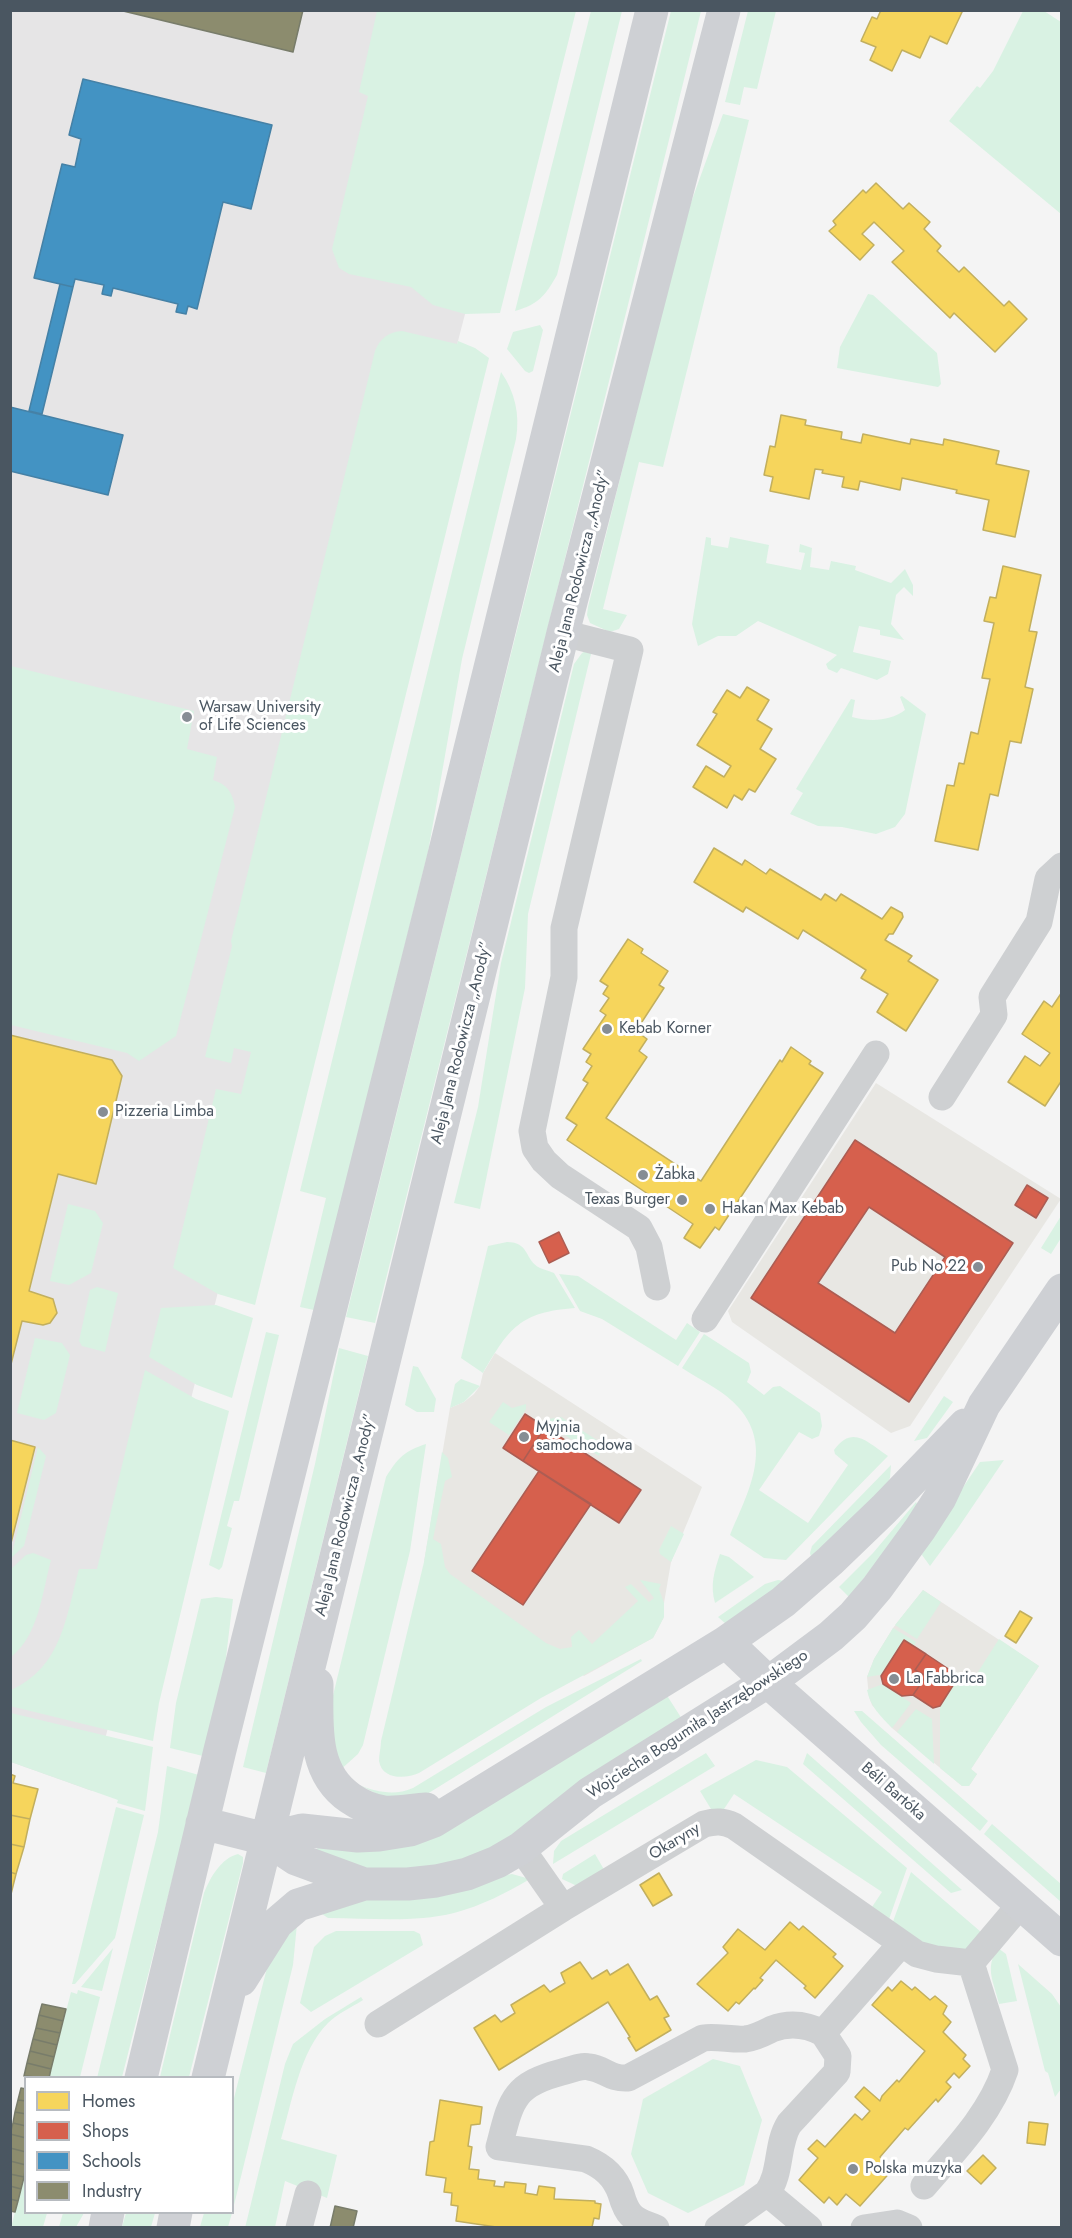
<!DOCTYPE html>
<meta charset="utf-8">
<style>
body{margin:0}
#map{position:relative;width:1072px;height:2238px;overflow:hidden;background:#f4f4f4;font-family:Jost,sans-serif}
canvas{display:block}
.frame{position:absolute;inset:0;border:12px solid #4a5661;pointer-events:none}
.legend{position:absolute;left:24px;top:2076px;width:210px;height:138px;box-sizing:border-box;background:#fff;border:2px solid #b7bbc0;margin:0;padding:8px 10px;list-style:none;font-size:18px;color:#4a5661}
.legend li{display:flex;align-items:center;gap:12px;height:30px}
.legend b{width:30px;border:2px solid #b7bbc0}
</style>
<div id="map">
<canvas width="1072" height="2238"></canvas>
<div class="frame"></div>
<ul class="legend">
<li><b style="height:16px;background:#f6d55c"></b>Homes</li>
<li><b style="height:16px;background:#d6604d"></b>Shops</li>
<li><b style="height:16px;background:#4393c3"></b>Schools</li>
<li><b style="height:16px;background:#8c8c6e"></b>Industry</li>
</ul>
</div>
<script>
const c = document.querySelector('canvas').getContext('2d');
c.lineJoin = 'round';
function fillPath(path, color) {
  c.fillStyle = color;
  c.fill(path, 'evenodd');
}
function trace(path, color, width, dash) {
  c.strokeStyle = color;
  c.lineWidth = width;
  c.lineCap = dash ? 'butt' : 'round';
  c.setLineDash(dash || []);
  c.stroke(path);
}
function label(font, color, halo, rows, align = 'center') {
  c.font = font + ' Jost,sans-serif';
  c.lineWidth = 6;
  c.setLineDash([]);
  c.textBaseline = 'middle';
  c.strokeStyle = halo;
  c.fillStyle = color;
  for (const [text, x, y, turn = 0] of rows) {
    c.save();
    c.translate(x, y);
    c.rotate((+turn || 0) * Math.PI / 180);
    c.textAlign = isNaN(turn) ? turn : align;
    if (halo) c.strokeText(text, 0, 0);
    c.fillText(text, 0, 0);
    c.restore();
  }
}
const commercial = new Path2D(`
 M876,1083L1061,1199L910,1426L891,1433L732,1322L728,1311Z
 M495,1353L702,1487L671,1562L664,1603V1617L653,1638L584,1676L424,1562L450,1408L464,1402L474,1394L480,1386L483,1373Z
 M923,1590L1039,1666L971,1769L977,1774L969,1786H962L892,1728L872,1705L869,1697L867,1677L874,1659L893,1628Z`);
const education = new Path2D(`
 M11,11H544L458,341L92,1791L11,1762Z`);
const green = new Path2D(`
 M377,11H576L500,313L465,314L433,305L411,287L349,274L339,268L332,249L368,96L359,92Z
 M591,11H622L557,275C545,296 539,304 515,311Z
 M671,11H701L375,1323L346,1317Z
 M748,11H776L757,89L744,87L740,105L725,102Z
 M1023,11H1044L1061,22V214L949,121L977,86L980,88L993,71Z
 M723,114L749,120L663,467L639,462L603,609L627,615L619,629L610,632L590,623L587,615L588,607L684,222Z
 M868,294L873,295L937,353L941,384L938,387L837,368L840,347Z
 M540,325L543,330L533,371L529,373L525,371L507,349L513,332Z
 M402,331L457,344L458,341L475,348L489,358L255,1305L218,1294L173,1268L216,1089L241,1094L251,1052L234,1048L231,1063L205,1057L232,946L231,941L375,351C380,338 389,332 402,331Z
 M501,372C515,392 520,414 516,439L462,659L428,852L314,1310L300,1307L326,1198L300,1191Z
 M706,537L711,538V545L728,548L730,537L769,545L766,563L801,570L805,553L799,552L800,544L812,548L810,567L829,570L831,561L856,566L855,570L891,583L905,569L913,585V596L904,587L896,595L891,624L904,640L880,635V630L859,626L853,652L891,661L888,674L877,680L841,668L837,673L828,669L826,664L837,655L758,621L736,636H718L698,646L692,624Z
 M587,650H592L528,914L525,988L480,1209L454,1203L478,1107L501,963L574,664L582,653Z
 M11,666L194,711L187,749L217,757L213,780C228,785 232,792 235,807L176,1036L139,1061L127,1053L11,1025Z
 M902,696L926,714L905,814L895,827L876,834L842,827L818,826L790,814L803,793L796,789L851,699L855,700L852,717C871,722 890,721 905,710L900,697Z
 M68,1204L95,1211L103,1223L91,1273L69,1285L50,1281Z
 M1061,1216V1238L1051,1254L1041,1248Z
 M507,1242C530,1242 524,1260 540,1268C544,1270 550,1271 554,1273L575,1308C520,1312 509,1328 483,1373L461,1358L488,1246Z
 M559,1274L578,1276L676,1340L687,1323L700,1332L678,1366L602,1319L580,1311Z
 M97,1287L118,1293L105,1352L82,1346L79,1341L90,1290Z
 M216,1305L253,1318L232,1398L197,1385L149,1357L161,1308Z
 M266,1332L279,1335L239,1501H234L227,1526L232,1528L222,1567L219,1570L209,1565Z
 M704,1334L749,1363L751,1372L747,1382L764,1395L773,1387L780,1386L820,1413L822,1426L819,1436L812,1439L799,1432L759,1490L808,1523L848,1465L835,1454L834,1450C853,1424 868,1443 888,1456L786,1560L764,1558L730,1535C747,1494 774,1448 739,1408C725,1391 700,1380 682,1368Z
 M35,1338L62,1343L70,1355L56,1413L44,1420L17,1413Z
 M339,1348L368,1356L266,1773L243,1767L315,1464Z
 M413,1366L418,1367L436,1399L434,1412H417L405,1405Z
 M145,1370L196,1399L229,1411L159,1703L153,1741L10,1706L11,1690C62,1667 66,1617 79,1569H97Z
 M461,1379L480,1386L464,1402L450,1408L455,1384Z
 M944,1396L953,1402L927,1438L914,1441Z
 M503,1402L512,1408L526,1404V1409L509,1435L489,1422Z
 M561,1417L600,1442L602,1447L599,1456L545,1423L549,1419Z
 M426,1444L410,1551L363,1745L358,1754L338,1772L328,1716L386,1477C398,1458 404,1451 426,1444Z
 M38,1447L46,1456L24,1546L11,1558Z
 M442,1452L448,1458L452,1477L445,1481L433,1539L441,1544L445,1567L450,1574L546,1643L560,1649L572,1647L571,1637L579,1630L592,1644L638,1601L625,1587L631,1584L649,1602L654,1598L640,1580L661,1584L659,1589L664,1603V1617L653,1638L541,1698L419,1773C406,1779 382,1780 379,1761C379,1754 381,1747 381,1741L424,1562Z
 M1004,1460L958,1528L930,1566L922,1555L923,1547L980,1462Z
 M891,1465L890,1478L887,1484L812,1560L810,1553L812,1546Z
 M916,1502L919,1508L849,1597L839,1587L873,1553Z
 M671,1526L684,1534L671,1562L660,1554L659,1550Z
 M33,1553L51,1560C42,1593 39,1635 11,1657V1569L26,1555Z
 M720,1554L729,1557L754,1577L715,1603C710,1585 714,1572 720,1554Z
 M778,1580L785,1581L726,1624L718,1617L765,1584Z
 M923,1590L941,1602L917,1639L895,1625Z
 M216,1597L233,1599L224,1674L203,1756L170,1748L176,1703L201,1599Z
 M893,1628L916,1642L914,1646L904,1640L881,1676L879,1675L867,1677L874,1659Z
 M999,1639L1039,1666L971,1769L977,1774L969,1786H962L940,1768V1706L959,1676L971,1683Z
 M641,1659L642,1661L419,1799L399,1805L359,1785C376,1792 395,1796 413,1788L546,1707Z
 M883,1684L911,1703L892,1728C881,1717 870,1706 867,1690Z
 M666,1694L682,1719L526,1830L472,1857L418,1869H369L315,1858L318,1845L339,1849Z
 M916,1709L932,1719L934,1764L897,1732Z
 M854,1711H862L988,1821L980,1831L881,1745L861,1722Z
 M11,1713L153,1747L145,1811L117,1803L118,1800L11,1762Z
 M706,1753L715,1766L553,1864L554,1851L561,1841Z
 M807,1753L962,1890L951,1893L803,1764Z
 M756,1760L787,1767L907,1868L887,1925L872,1907L882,1892L734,1794L724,1809H711L700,1791Z
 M167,1766L199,1775L122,2077L97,2078L158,1832Z
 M116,1807L144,1815L115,1938L75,1984H72Z
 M992,1824L1061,1884V1902L984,1834Z
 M238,1854L243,1857V1863L189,2077H160L204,1893C210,1878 221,1858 238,1854Z
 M595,1854L606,1873L577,1886L562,1879L563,1874Z
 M911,1872L981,1932L969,1950L924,1947L891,1927Z
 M512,1874L530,1879C506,1893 481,1906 454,1913C414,1923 369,1918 328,1918L322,1914L330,1904Z
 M297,1924L293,1965L233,2209V2102L270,1956Z
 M336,1931H414L420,1934L423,1945L311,2012L300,2003L314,1947L325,1936Z
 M113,1948L102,1991L81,1987Z
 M998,1948L1006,1954L1017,2001L999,2004C994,1982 984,1968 998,1948Z
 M1018,1964L1052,1994L1061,2007V2089L1055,2097L1048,2073L1045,2071Z
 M78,1990L100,1997L80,2077H49L71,1992L77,1994Z
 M361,1997L363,2000C352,2007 337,2014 328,2023C300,2051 292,2102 281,2139L337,2155L327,2198L285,2181L275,2227L245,2228L285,2064L293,2044L325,2019Z
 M713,2059L740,2066L762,2120L744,2185L688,2213L648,2193L631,2154L643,2099Z
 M25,2171L26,2212L47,2213L43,2227L11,2228Z
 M63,2213V2212L84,2213L76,2227H59Z
 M126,2213H155L151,2227H122Z
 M204,2213H232L228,2227H200Z`);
const homes = new Path2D(`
 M881,10H963L947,44L930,36L920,58L902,50L892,71L870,60L876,47L861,41L872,17L877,19Z
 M876,183L903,209L909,203L930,222L924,229L941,246L937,251L959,272L964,267L1004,306L1009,301L1027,319L995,352L954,313L950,318L892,262L904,251L874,222L862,234L874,245L860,260L829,231L836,225L833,221L863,190L866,193Z
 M781,415L806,420L805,425L842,432L841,439L861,443L863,434L910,444L911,439L943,445L944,439L999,451L996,464L1029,471L1015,537L983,530L989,500L956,493L957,490L902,478L900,490L860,481L858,490L842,487L844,477L822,473L823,470L815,469L809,499L770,491L773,477L764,475L770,446L775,447Z
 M1003,566L1041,575L1029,631L1037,632L1025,687L1033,689L1021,743L1010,741L998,796L990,794L978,850L935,841L947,785L954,786L959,763L964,764L971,732L978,734L990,679L982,678L994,623L984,621L990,597L996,598Z
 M747,687L769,700L757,720L772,729L760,749L776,759L755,792L749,789L742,800L734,795L727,808L693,787L706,766L724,777L731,766L697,745L717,714L713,712L727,690L740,698Z
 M714,848L742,865L745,860L766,874L770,869L821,900L825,894L836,901L841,894L882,919L891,907L902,913L903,917L893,934H889L885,940L912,956L908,961L938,980L906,1031L877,1012L888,994L861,978L866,970L803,930L798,939L746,907L743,912L694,882Z
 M628,939L643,949L641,953L668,971L659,985L664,988L636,1031L647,1039L639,1051L647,1057L606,1118L701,1181L780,1060L782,1062L791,1047L811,1061L809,1064L823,1073L719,1230L715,1227L700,1248L684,1238L693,1224L567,1140L577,1125L566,1118L588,1083L583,1080L592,1066L586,1062L591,1054L583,1049L606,1015L600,1011L609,998L603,994L608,986L600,981Z
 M1062,992V1080L1045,1106L1008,1082L1025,1056L1040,1066L1050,1053L1022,1034L1044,1001L1052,1007Z
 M10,1035L112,1060L122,1076L96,1184L58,1174L29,1291L53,1299L57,1313L50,1323L43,1325L22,1321L10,1368Z
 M10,1440L35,1447L10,1547Z
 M1020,1611L1032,1618L1016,1643L1005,1636Z
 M10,1774L15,1776L13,1783L38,1789L30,1819L10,1815Z
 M10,1815L30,1819L24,1847L10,1844Z
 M10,1844L24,1847L16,1874L10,1872Z
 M10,1872L16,1874L10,1898Z
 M659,1873L672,1895L653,1906L640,1885Z
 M790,1922L799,1930L803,1926L836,1954L833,1957L843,1966L815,1998L804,1988L806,1986L776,1960L760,1978L763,1980L755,1989L754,1988L739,2004L736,2002L728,2011L697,1984L728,1953L723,1947L738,1929L765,1950Z
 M580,1962L592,1979L607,1970L610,1975L628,1964L650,2000L657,1996L669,2016L664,2018L671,2030L636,2051L628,2038L630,2037L608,2002L499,2070L474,2028L495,2015L501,2022L515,2013L511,2005L544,1985L550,1992L565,1983L561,1973Z
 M901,1981L912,1990L915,1987L930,2000L935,1996L947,2006L943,2014L951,2022L943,2032L966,2055L963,2059L970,2066L959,2078L954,2073L946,2082L951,2087L938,2102L936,2099L908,2130L905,2128L880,2157L893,2169L860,2206L846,2194L837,2205L829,2197L824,2203L799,2180L818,2158L808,2149L817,2140L825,2147L855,2114L862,2120L870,2111L855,2097L864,2087L880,2101L882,2096L897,2080L899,2082L925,2051L872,2005L888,1987L892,1991Z
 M440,2100L482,2107L480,2124L471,2125L468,2146L472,2147L469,2169L479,2170L478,2179L495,2181L494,2186L504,2187L505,2182L526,2184L525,2193L537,2195L539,2186L555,2188L554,2199L595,2201V2203L601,2204L599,2219L594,2218L592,2227L584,2228H503L456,2221L458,2206L451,2205L452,2193L444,2192L446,2178L426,2175L430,2142L434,2141Z
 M1029,2122L1048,2124L1045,2145L1027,2143Z
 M983,2155L996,2168L981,2184L967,2171Z`);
const shops = new Path2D(`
 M855,1140L1013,1243L909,1402L751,1298ZM869,1207L945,1257L895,1333L818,1283Z
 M1027,1185L1048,1198L1036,1218L1015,1205Z
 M559,1232L569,1253L549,1263L539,1242Z
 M525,1414L545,1427L523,1461L503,1448Z
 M545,1427L641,1490L619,1523L523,1461Z
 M539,1471L591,1504L523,1605L472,1571Z
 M904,1640L926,1654L915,1670L926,1676L913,1695L902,1696L883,1684L881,1676Z
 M926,1654L959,1676L940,1706L933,1708L913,1695L926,1676L915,1670Z`);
const schools = new Path2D(`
 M83,79L272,125L251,209L223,202L197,309L188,306L186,314L176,312L178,304L113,288L111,296L102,294L104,285L75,279L73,287L34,278L62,164L75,167L81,139L69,135Z
 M60,284L73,287L42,414L29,411Z
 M10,407L123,435L108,495L10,471Z`);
const industry = new Path2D(`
 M119,10H303L293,52Z
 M42,2004L66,2009L63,2021L39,2015Z
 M39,2015L63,2021L60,2033L36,2028Z
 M36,2028L60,2033L57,2045L33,2039Z
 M33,2039L57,2045L54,2057L30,2051Z
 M30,2051L54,2057L51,2069L27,2063Z
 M27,2063L51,2069L49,2078L24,2076Z
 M21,2088L26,2089V2101L18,2100Z
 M18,2100L26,2101V2114L15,2112Z
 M15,2112L26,2114V2126L13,2123Z
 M13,2123L26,2126V2138L10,2134Z
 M10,2134L26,2138V2152L10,2148Z
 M10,2148L26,2152V2165L10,2161Z
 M10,2161L26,2165L24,2177L10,2174Z
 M10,2174L24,2177L21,2189L10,2186Z
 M10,2186L21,2189L18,2201L10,2199Z
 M10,2199L18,2201L15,2212L10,2211Z
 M335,2206L357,2211L353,2228H330Z`);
const street = new Path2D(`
 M563,633L630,650L564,928V977L532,1131L535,1148L544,1161L560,1176L639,1228L649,1247L657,1287
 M942,1097L994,1015L992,997L1039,922L1048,879L1062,866
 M705,1319L876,1054
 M521,1848L563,1908
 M378,2024L563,1908L704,1824C716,1821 723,1821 734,1826L917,1954L936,1959L971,1963L1021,1904
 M924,2186C954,2151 990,2115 1005,2070L971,1963
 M767,2193L809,2228
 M299,2228L308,2194
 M656,2228C647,2224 637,2222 631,2215C626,2210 623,2201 621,2194C615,2176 603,2166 586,2159L499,2147C511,2101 512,2085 562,2072C570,2070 581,2065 589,2067C605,2069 609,2079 628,2078L703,2038C717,2036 731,2040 745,2039C755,2038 764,2033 772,2029C790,2022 806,2024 823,2033
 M718,2228L767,2193C782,2173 776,2145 789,2124L837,2072L838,2056L823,2033L901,1944
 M864,2228L897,2223L909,2228`);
const secondary = new Path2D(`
 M726,1642L768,1682L1062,1940
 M317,1684C317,1725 312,1772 350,1798C360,1805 372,1810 384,1812C398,1813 412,1810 426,1809
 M202,1823L266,1839L296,1859L364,1884
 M266,1839L302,1830L358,1836L379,1835L410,1830L434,1821L726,1642L783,1602L830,1561L884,1509L965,1425
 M241,1980L277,1923L298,1905L364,1884H408L436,1881L467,1874L497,1862L521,1848L590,1793L780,1674L831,1636L853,1616L877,1588L920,1529L940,1498L984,1405L1062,1290
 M141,2078L220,1750L441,867L652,10
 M208,2078L563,633L724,10
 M105,2228L108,2212
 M173,2228L176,2212`);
const markers = [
 [187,717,6,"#868d94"],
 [607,1029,6,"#868d94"],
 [103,1112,6,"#868d94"],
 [643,1175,6,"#868d94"],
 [682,1200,6,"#868d94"],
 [710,1209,6,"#868d94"],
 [978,1267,6,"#868d94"],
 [524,1437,6,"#868d94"],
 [894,1679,6,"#868d94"],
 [853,2169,6,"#868d94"]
];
const streetNames = [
 ["Aleja Jana Rodowicza „Anody”",580,571,-76],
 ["Aleja Jana Rodowicza „Anody”",462,1043,-76],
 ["Aleja Jana Rodowicza „Anody”",346,1515,-76],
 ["Wojciecha Bogumiła Jastrzębowskiego",698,1725,-33],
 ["Béli Bartóka",893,1792,41],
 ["Okaryny",675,1842,-31]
];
const poiNames = [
 ["Warsaw University",199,708],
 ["of Life Sciences",199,726],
 ["Kebab Korner",619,1029],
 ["Pizzeria Limba",115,1112],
 ["Żabka",655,1175],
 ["Texas Burger",670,1200,"right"],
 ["Hakan Max Kebab",722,1209],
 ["Pub No 22",966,1267,"right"],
 ["Myjnia",536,1428],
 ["samochodowa",536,1446],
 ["La Fabbrica",906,1679],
 ["Polska muzyka",865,2169]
];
fillPath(commercial, '#e8e7e3');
fillPath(education, '#e6e5e6');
fillPath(green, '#d9f2e3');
fillPath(homes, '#f6d55c');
trace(homes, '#c2af5e', 1.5);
fillPath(shops, '#d6604d');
trace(shops, '#ac5d53', 1.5);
fillPath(schools, '#4393c3');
trace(schools, '#4581a6', 1.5);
fillPath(industry, '#8c8c6e');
trace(industry, '#787c6a', 1.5);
trace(street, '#ced0d2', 27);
trace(secondary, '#ced0d4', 33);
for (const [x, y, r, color] of markers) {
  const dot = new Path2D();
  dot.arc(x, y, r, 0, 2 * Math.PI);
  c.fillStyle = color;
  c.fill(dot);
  trace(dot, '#fff', 2);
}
label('16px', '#4a5661', '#fff', streetNames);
label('16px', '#4a5661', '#fff', poiNames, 'left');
</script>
